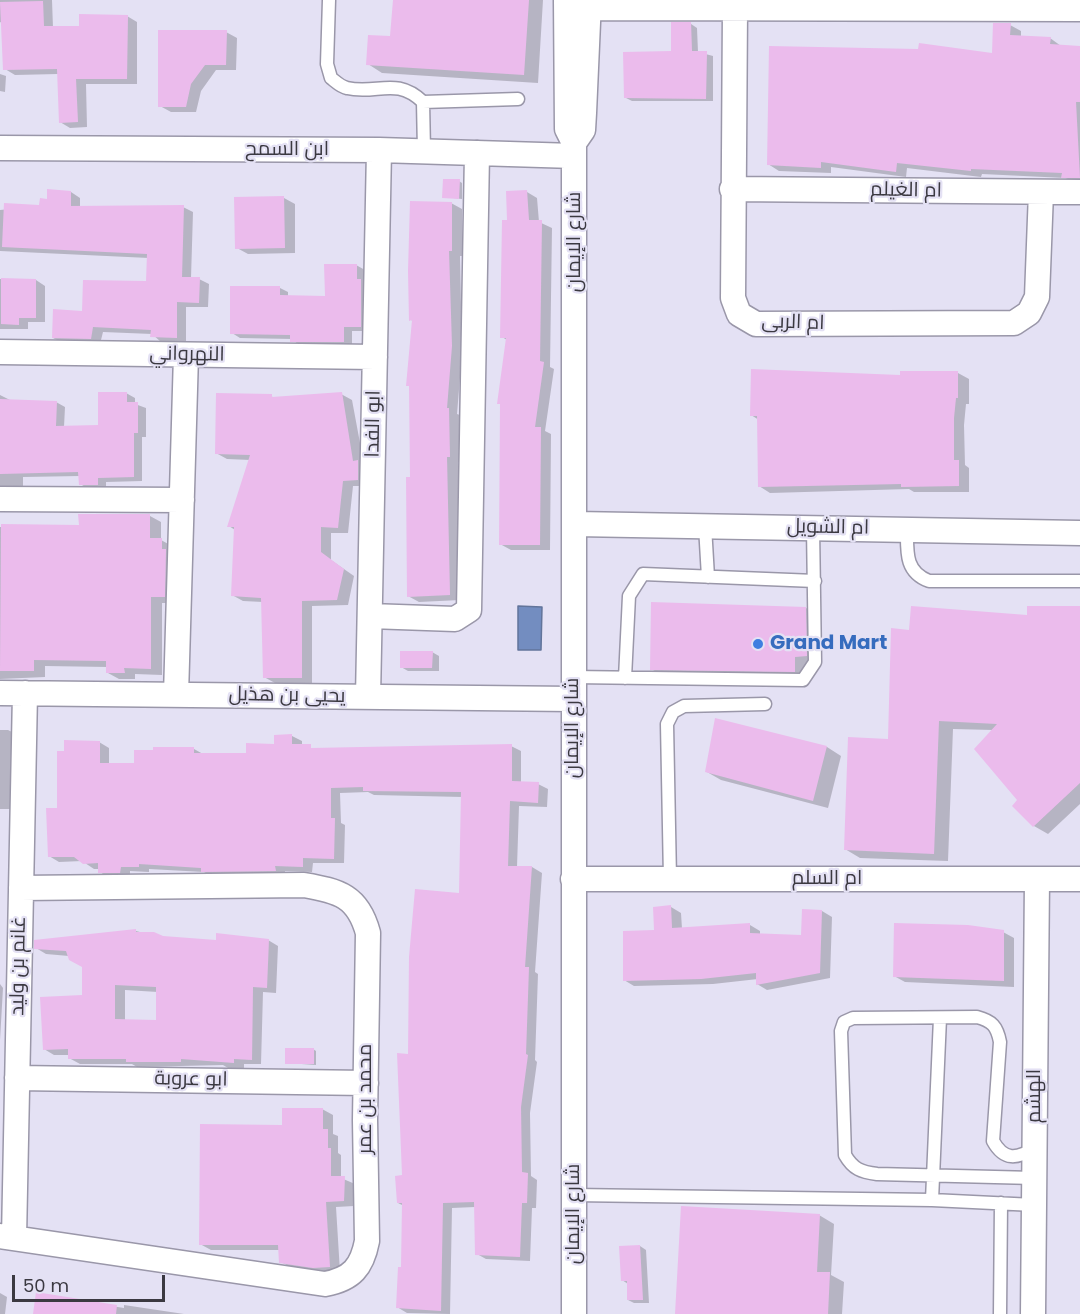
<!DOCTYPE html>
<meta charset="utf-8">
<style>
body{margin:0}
#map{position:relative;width:1080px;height:1314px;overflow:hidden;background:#e4e1f4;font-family:Poppins,sans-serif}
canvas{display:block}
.scale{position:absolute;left:12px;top:1275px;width:153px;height:27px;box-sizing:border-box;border:3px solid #3b3941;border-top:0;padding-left:8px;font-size:18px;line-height:21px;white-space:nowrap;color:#3b3941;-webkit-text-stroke:4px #e4e1f4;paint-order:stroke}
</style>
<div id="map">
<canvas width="1080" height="1314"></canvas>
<div class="scale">50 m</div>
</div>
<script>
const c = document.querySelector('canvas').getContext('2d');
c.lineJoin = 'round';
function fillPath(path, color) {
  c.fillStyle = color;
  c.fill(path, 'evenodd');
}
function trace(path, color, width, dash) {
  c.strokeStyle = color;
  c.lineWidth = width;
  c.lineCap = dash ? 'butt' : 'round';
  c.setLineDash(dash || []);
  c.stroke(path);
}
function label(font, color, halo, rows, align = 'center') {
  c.font = font + ' Poppins,Cairo,sans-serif';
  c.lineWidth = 4.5;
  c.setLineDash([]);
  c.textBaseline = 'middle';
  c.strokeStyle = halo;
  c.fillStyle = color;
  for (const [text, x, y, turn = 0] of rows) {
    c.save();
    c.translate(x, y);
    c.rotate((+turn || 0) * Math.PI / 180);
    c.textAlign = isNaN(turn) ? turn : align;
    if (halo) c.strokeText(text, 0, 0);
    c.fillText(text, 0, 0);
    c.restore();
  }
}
const water = new Path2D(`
 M518,606L542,607L541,650H518Z`);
const shadow = new Path2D(`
 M0,0H52L53,28L80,27L127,16L137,22V84H86L87,127L70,128L60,122L58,74L15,75L5,69L4,24L0,22Z
 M394,0H543L538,83L382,73L368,64L392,38Z
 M691,24L697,28L698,52L713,56V101H632L626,98L673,52Z
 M1010,25L1021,31V37L1050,38L1061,46L1080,48V183L1065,178L982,174L981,177L907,168L906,177L831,167V173L779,171L768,164L994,55Z
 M226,32L237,38L236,70H216L201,91L196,112H171L160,106Z
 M0,74L6,76L5,92L0,91Z
 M459,181L462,183V199L444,197Z
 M71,192L80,198V208L183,207L193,212L191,278L199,279L209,284L208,307H186V343L161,342L152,334L103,332L100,344L63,343L53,338L83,313L148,282L149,258L0,251V210L41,206L48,200Z
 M527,192L537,198L539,222L552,228L550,367L554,369L545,431L551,434L550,550H511L500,544L507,340L502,337L509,221Z
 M284,198L295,204V253L248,254L237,248Z
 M451,203L462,209V256H460L462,353L457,414L460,415L461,462H458L460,600L419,602L408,596L412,479L413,321L411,320Z
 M356,265L365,270L369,331H352V346H300L292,339L240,338L232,333L280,288L288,292V297H326Z
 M0,279L36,280L45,286V322H28V329H0Z
 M958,373L969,379V404H966L964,425L965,465L969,468V492H914L909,489L770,493L759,486V420L751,415L901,377Z
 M126,393L135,398V404L146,408V437H142V481L106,482V489H89L80,484V476L23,477V489L0,493V395L12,401L56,402L65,407L64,427L100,426Z
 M341,394L352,400L368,486H353L348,533H331V560L354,576L348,605L312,606V683H275L264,677L263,602L243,601L232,595L235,530L229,526L250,460L227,459L216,453L271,396L276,399Z
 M150,516L161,522V540L172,546L176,603H162V675L135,674V679H119L108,673V667L45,666V677L0,679V527H80Z
 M1080,607V804L1048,834L1034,826L1019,800L993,730L953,729L948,861L860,858L845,849L889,740L910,631L1028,617Z
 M806,608L820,617L821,663L809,665V679L666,677L651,669Z
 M432,652L439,656V671H408L401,667Z
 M717,720L827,747L841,756L828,808L721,780L707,772Z
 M0,730H8L20,736V809H0Z
 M292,736L302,741V746L316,749L511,746L521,751V783L538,784L548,789L547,807L519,806L517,867H532L542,873L535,972L538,974L535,1060L537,1062L530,1113L531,1176L537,1180L536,1208H532L530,1261L486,1259L477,1254L475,1207L452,1208L450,1314L407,1313L397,1307L402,1269L404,1206L398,1203L404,1177L410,1055L461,895L463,797L374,795L368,792L340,793L341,823L345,825L344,863H313L312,872L285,871V876L213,877L204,872L149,869V872L130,871V878H109L100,872V869H94L82,861L59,862L49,856L58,809L99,742L109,748V765H135L194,749L203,754L247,755L276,746Z
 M671,907L681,913L682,929L750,925L760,931V935L802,936L803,911H822L832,917L830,978L767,990L757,984L758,979L713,984L634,986L624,980Z
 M136,931L163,938L218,942L268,940L278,946L276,993L263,992L261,1064H244V1068H228L223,1065L137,1067L132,1064H80L69,1058V1055H54L44,1049L83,996L84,966L69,956L46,954L36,948ZM125,990L158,992V1021H125Z
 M1003,932L1014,938V987L905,982L894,976Z
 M0,984L3,988L0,1040Z
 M313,1049L316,1051V1065L287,1063Z
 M322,1109L333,1115V1134L338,1136V1153L341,1155V1178L355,1184L354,1206L336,1207L340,1272L325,1273L292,1268L281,1262L280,1250H211L200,1244L284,1126Z
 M819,1215L834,1224L831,1275L844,1282L842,1314H677Z
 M640,1246L646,1250L649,1303H634L628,1300V1284L622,1280Z
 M0,1293L7,1297L5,1314H0Z
 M37,1294L124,1308V1305L184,1314H34Z`);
const building = new Path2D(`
 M393,0H529L524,75L366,65L368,35L390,36Z
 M43,1L44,26H79V14L128,15L127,79H76L78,122L59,123L57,69L3,70L0,2Z
 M671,22H691L692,51H707L706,99L624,98L623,52L671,51Z
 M993,23H1011L1010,35L1051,37L1050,44L1080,46V102H1076L1080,178H1061L1062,173L971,169V171L897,163L896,172L821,162V168L767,165L769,46L918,49L919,43L992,53Z
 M158,30H227L226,65H205L191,84L186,107H158Z
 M443,179H460L459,199L442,198Z
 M47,189L71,191V206L184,205L182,277H200L199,303L177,302V338L150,337L151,330L93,327L91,339L52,338L53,309L82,311L83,280L146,281L147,254L2,247L4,203L39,205L40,198L47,199Z
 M527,190L529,220H542L540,361L544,362L535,427H541L540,545H499L500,404H497L506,338H500L502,220H507L506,191Z
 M284,196L285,248L235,249L234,197Z
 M410,201L452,202V251H449L452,346L447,408H449L450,457H447L450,595L407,597L406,477H410L409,386H406L412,320L409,321L408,271Z
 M324,264H357V279H361V327H344V342H290V335L230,334V286H280V295L325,296Z
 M1,278L36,279V318H19V325L1,324Z
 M751,369L900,375V371H958V398H956L954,418V460H959V486L901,487V484L758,487L757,416H750Z
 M98,392H127V402H138V433H134V477L98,478V485H79L78,472L0,474V399L57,401L56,426L98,425Z
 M342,392L353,461L358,460V480L343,481L338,528L321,527V552L344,569L337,600L302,601V678H263L261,598L231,596L234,527H227L250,455L215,454L216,393L272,394V397Z
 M78,514H150V538H162V549H166L165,597H151V669L124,668L125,673H106V661L34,660V671H0L1,524L79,525Z
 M651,602L806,607L807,656L795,657V672L650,670Z
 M911,606L1027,615V606H1080V783L1033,827L1012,806L1017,800L974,749L997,724L939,721L934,854L844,850L848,737L888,739L891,628L909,630Z
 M400,651H433L432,668H400Z
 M715,718L827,746L813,801L705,772Z
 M292,734V744H311V748L512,744V781L539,782L538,803L510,801L508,866H532L525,967H529L526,1054L528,1055L521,1107L522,1172L528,1173L527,1203H522L520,1257L475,1255L474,1202L443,1203L441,1311L396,1308L398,1267H401L402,1203H397L395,1176L402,1175L397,1053L408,1054L409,957L415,889L459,893L461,792L363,791V787L331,788V818H335L334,859L303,858V867L275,866L276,871L201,872V868L139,864V867H121L120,873H98V863L83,864L74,857H48L46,808H57V751H64V740L100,741V763H134V750H153V747H194V753H246V743L274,744V735Z
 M671,905L672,928L750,923V933L801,935L802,909L822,910L820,973L756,985V973L701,979L623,981V931L654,930L653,907Z
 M894,923L968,925L1004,930V981L893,977Z
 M136,929V932H154L163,936L216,940V933L269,939L267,988L253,987L252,1060L234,1059V1063L181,1059V1062H126V1059H68V1049L43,1050L40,997L82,995V967L69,960L66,951L34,949V940ZM115,985L156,987V1020L115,1019Z
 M285,1048H314V1064H285Z
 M282,1108H323V1129H328V1148H331V1176H345L344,1201L326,1202L330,1267L313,1268L279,1263L278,1245H199L200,1124L282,1125Z
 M681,1206L820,1214L817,1272H830L828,1314H675Z
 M640,1245L643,1300H627V1281H621L619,1246Z
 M36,1292L117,1305L116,1314H33Z`);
const lane = new Path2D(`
 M329,0L327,64L331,78C335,81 341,87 347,88C377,95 396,76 423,102L424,151
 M423,102L518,99
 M705,526L708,577
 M907,530C907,552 905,572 929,581H1080
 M573,677L803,680L815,662L813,528
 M625,678L629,596L643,574L815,581
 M670,879L667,724L673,712L684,706L765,704
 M1034,1178L877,1174C861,1172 853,1169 845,1155L841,1031L844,1022L853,1018L977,1017C992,1021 997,1026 1000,1042L993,1141C1004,1161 1017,1159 1035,1148
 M574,1195L932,1200L1034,1205
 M932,1200L940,1018
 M1000,1314L1001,1203`);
const street = new Path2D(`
 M566,0L567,129L574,143V1314
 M589,8L1080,9
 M735,9L733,298L739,314L756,324L1014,323L1029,313L1037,297L1041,192
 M574,143L583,130L584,113L589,0
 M0,148L379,150L574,156
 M732,189L1080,192
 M0,352L375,357
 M0,499L182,500
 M576,524L1080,533
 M370,616L455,619L469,610L477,153
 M0,693L573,699
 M176,695L186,355
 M368,697L379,150
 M573,879H1080
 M17,1078L366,1083
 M0,1236L325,1284C352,1279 362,1267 367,1241L365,1120L368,933C358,896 339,891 304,885L21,888
 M14,1238L25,693
 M1033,1314L1037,879`);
const markers = [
 [758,644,6,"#3f7fe0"]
];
const streetNames = [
 ["ابن السمح",287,150],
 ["ام الغيلم",906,191,1],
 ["شارع الإيمان",575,242,-90],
 ["ام الربى",793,323,2],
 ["النهرواني",187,355,1],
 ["ابو الفدا",374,424,-89],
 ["ام الشويل",828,528,1],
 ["يحيى بن هذيل",287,696,1],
 ["شارع الإيمان",573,728,-90],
 ["ام السلم",827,879],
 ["غانم بن وليد",19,966,-89],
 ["ابو عروبة",191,1080,1],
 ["الهشم",1035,1096,-90],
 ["محمد بن عمر",366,1099,-90],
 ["شارع الإيمان",574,1214,-90]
];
const shopNames = [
 ["Grand Mart",770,644]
];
fillPath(water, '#738dc0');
trace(water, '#62749a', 1.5);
fillPath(shadow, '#0003');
fillPath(building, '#ebbbec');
trace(lane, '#9a97a9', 15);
trace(street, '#9a97a9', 27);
trace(lane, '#fff', 12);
trace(street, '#fff', 24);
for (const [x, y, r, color] of markers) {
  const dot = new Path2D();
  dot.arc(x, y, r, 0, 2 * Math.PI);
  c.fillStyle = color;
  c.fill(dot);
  trace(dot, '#e4e1f4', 2);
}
label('20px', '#3b3941', '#e4e1f4', streetNames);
label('bold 20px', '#366cbe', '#e4e1f4', shopNames, 'left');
</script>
